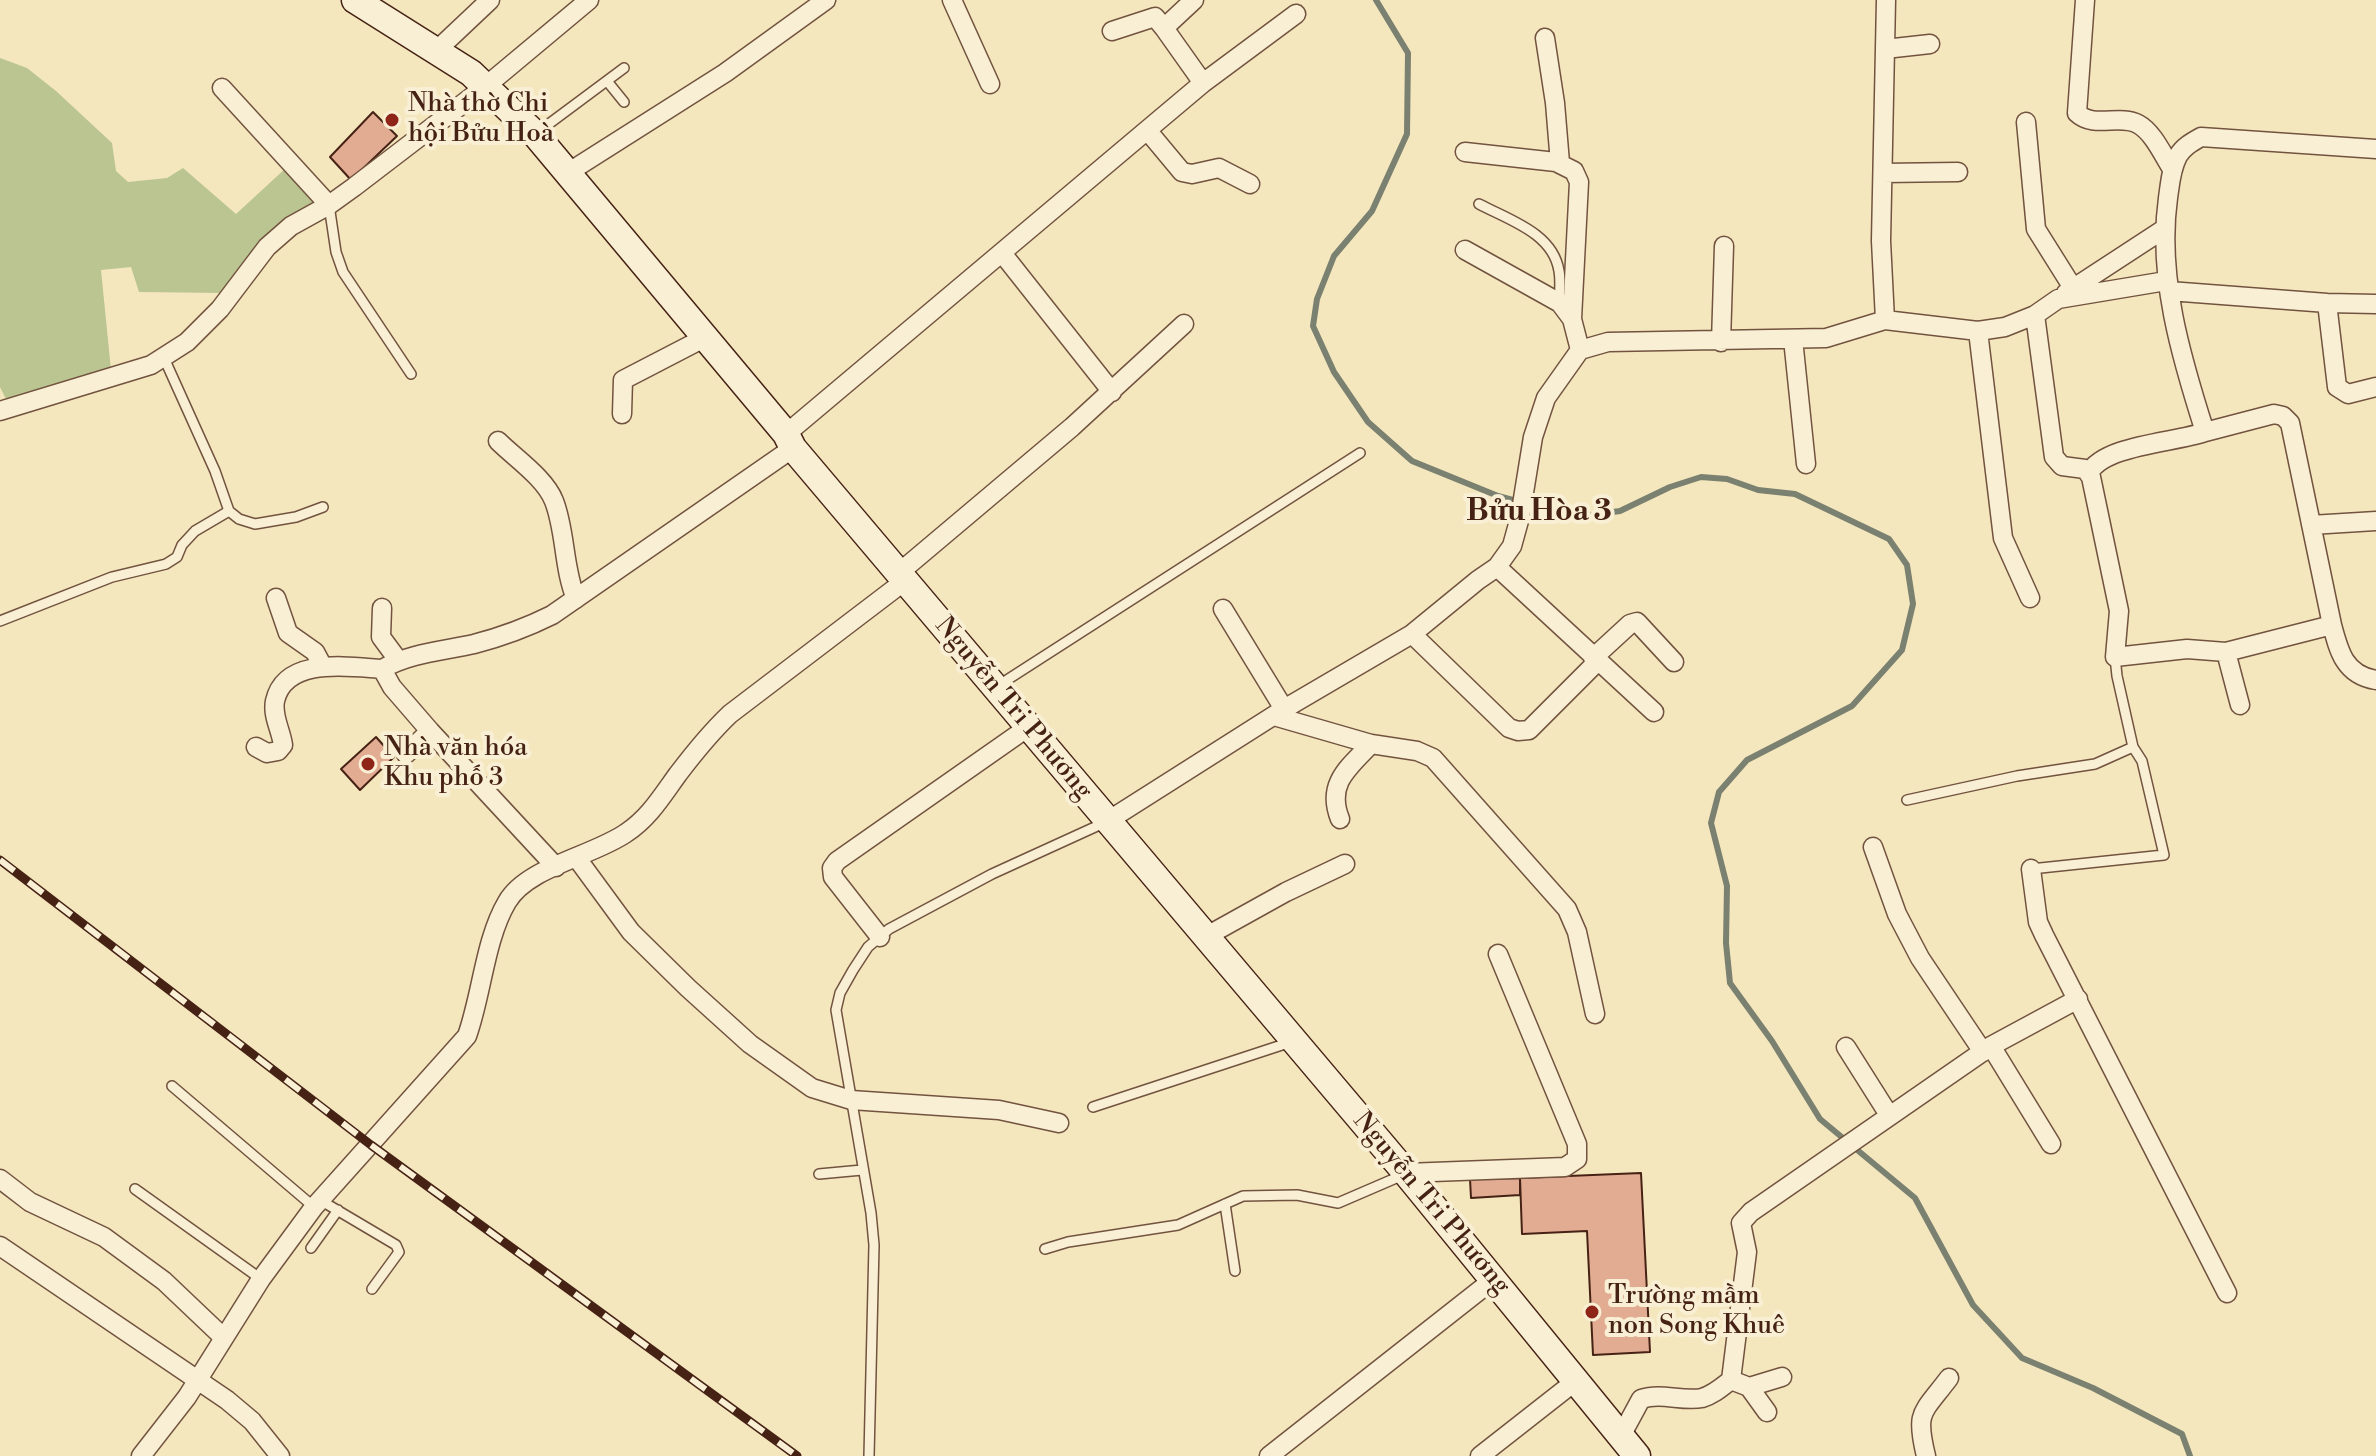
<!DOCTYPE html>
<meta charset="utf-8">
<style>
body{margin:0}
canvas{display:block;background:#f4e6bd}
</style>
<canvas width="2376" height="1456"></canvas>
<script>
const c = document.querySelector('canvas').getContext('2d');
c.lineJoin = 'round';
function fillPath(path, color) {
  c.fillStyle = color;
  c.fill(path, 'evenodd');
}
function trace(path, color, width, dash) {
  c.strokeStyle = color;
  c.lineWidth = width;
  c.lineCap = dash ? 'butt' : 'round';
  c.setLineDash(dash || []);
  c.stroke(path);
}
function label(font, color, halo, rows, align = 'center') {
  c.font = font + ' "Libre Bodoni",serif';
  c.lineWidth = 8;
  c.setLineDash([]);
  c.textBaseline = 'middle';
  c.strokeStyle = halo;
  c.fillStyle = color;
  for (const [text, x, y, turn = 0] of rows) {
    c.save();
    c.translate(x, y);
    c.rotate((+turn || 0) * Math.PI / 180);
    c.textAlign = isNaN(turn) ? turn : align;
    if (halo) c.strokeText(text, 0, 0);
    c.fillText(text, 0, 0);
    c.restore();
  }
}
const green = new Path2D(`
 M0,58L27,68L56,91L112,143L116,171L128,182L167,178L183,168L236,214L286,168L318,203L223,293L139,292L131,267L101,270L111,370L7,401L0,387Z`);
const stream = new Path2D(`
 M1376,0L1408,53L1407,134L1372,211L1334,256L1317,299L1313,326L1334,372L1368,422L1412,461L1498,496L1546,509L1592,515L1620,511L1670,487L1701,477L1727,479L1758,490L1795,494L1889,539L1907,565L1913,604L1902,650L1852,706L1747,760L1719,792L1711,823L1727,886L1726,943L1730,983L1772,1041L1820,1119L1915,1198L1973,1305L2022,1358L2093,1388L2182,1434L2190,1456`);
const building = new Path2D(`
 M373,112L397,136L351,180L330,157Z
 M376,737L394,757L360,790L341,769Z
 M1641,1173L1650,1352L1593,1355L1587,1231L1522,1234L1520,1178Z
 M1520,1178V1195L1471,1198L1470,1179Z`);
const service = new Path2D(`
 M607,81L624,102
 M538,132L624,68
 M1479,204C1509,220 1553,233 1559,271C1561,281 1559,292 1560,303
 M329,205L336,252L343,272L411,374
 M164,358L215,471L229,511L239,519L255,524L296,517L323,507
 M0,621L112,577L166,564L177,557L182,545L195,531L229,511
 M996,687L1360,453
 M1907,800L2017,776L2095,764L2133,747L2117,676L2115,657
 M2031,869L2164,855L2142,761L2133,747
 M172,1086L314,1207
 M1093,1107L1291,1042
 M819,1174L862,1170
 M135,1189L261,1279
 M320,1200L396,1245L399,1252L372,1289
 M1225,1204L1235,1271
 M311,1248L338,1210
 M1045,1249L1068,1242L1178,1225L1243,1196L1297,1195L1338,1203L1403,1175
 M869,1456L874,1245L871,1213L836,1010L840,993L853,970L868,947L889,929L992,874L1106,822`);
const minor = new Path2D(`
 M952,0L990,84
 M1194,0L1164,28L1203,83
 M2085,0L2077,113C2094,129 2119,114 2138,124C2153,132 2163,155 2172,169
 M1112,31L1155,17L1164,28
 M1545,38L1555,103L1560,163
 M1885,49L1930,44
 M436,51L490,0
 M222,88L329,205
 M2026,122L2036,229L2073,288
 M1147,130L1182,172L1192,174L1219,168L1250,184
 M2376,149L2201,137C2192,142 2183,147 2178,156C2171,169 2170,184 2168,198C2157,276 2181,357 2205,432L2274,414L2283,416L2290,423L2332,625C2339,652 2345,675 2376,680
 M1465,152L1556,162L1574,171L1579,182L1572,319
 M569,172L725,73L826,0
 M1883,173L1958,172
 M1465,250L1560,303L1572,319L1580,350
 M1002,253L1112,392
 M2169,291L2327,303L2376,304
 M2066,293L2164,229
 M2327,303L2337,387L2348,394L2376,387
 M2035,315L2054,457L2062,466L2085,469L2091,477L2119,611L2115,657L2187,649L2226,652L2332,625
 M1885,320L1881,241L1886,0
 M1978,331L2003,538L2030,598
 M1793,339L1806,464
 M1721,342L1724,246
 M0,411L151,365L187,342L220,309L267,247L291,226L329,205L354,187L486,86L589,0
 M622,414L623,380L706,337
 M786,434L1203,83L1296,14
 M498,441C515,458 545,478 554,501C566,532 563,567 576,599
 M2089,473C2104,445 2173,443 2205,432
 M2311,525L2376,521
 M1497,567L1654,712
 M900,572L1072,427L1184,324
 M276,598L288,633L315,652L323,667
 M382,608L381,637L398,660
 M1223,609L1284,709
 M1412,634L1509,728L1518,731L1529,730L1597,662
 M2226,652L2240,705
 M1593,658L1630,624L1637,622L1674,662
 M382,669C410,653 443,651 474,644C501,637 528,627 552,615L793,448
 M1274,716L1371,744L1417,751L1433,758L1567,909L1577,932L1595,1014
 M256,747L267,753L278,751L283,745C281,730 272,716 275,701C285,656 350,667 382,669L392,687L430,731L556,867
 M406,754L430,731
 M1340,819C1326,784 1348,768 1371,744
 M1106,822L1284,709L1412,634L1478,580L1497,567L1512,546L1520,517L1533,437L1546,398L1580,350L1608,342L1826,338L1885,320L1978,331L2005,327L2035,315L2058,299L2166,281
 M1873,847L1897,914L1920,958L1983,1052
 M576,857L631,932L688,988L750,1044L812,1088L851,1100L999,1110L1059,1123
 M2031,869L2038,922L2044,935L2227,1293
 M880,937L833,877L832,868L837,861L1027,728
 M1205,937L1286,892L1345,864
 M1991,1046L2051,1144
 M1846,1047L1889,1115
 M1406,1173L1565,1167L1577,1159V1144L1498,954
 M0,1179L30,1202L104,1237L164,1281L224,1338
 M0,1246L227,1400L252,1421L280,1456
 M1731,1380L1749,1387L1767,1412
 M1749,1387L1782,1377
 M1621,1436L1641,1399C1662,1392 1682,1402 1702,1398C1713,1395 1722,1387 1731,1380L1747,1252L1741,1223L1751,1212L1991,1046L2078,999
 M141,1456L187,1397L261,1279L314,1207L467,1036C482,994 485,939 507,902C527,867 593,856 626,833C649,818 662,796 678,774C694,753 710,733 730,714L906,580
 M1269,1456L1494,1279
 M1480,1456L1577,1380
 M1926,1456C1915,1411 1922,1414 1949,1378`);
const secondary = new Path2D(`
 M355,0L471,73L535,134L786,434L793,448L1406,1173L1637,1456`);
const rail = new Path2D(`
 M0,860L371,1145L797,1456`);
const markers = [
 [392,120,8,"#8f2418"],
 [368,764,8,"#8f2418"],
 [1592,1312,8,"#8f2418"]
];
const poiNames = [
 ["Nhà thờ Chi",408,105],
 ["hội Bửu Hoà",408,135],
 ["Nhà văn hóa",384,749],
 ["Khu phố 3",384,779],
 ["Trường mầm",1608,1297],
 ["non Song Khuê",1608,1327]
];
const streetNames = [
 ["Nguyễn Tri Phương",1013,709,50],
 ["Nguyễn Tri Phương",1431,1204,50]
];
const quarterNames = [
 ["Bửu Hòa 3",1539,513]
];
fillPath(green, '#bbc592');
trace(stream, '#7a8170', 6);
fillPath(building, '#e2ac92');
trace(building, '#462215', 2);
trace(service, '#72533f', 12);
trace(minor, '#72533f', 21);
trace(secondary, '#462215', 29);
trace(service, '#f8efd4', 9);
trace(minor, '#f8efd4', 18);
trace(secondary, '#f8efd4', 26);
trace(rail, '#462215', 9);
trace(rail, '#f8efd4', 6, [18]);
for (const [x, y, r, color] of markers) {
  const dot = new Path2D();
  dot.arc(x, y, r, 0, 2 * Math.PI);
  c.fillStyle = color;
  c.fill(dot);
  trace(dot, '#f8efd4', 3);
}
label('26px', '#462215', '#f8efd4', poiNames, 'left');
label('26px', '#462215', '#f8efd4', streetNames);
label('bold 30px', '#462215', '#f8efd4', quarterNames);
</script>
